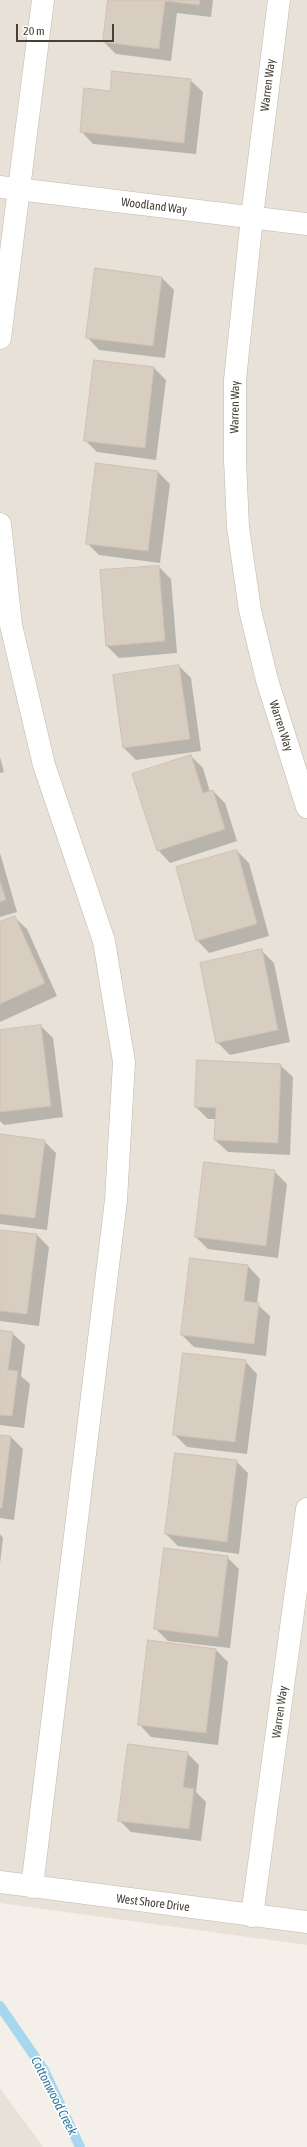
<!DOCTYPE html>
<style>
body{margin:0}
#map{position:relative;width:307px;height:2147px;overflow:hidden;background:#f4efe8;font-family:"Asap Condensed",sans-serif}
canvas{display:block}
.scale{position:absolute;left:16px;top:24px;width:98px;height:18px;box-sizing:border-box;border:2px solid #474037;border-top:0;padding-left:5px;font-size:12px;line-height:14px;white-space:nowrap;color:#474037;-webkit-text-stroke:3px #fff;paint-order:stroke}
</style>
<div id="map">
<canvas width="307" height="2147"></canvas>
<div class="scale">20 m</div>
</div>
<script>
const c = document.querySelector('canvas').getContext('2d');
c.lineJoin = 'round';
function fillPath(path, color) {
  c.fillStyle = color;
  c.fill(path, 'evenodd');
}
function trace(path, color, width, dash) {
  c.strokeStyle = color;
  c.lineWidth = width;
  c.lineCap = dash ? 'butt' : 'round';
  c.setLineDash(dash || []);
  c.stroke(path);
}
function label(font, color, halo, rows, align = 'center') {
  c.font = font + ' "Asap Condensed",sans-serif';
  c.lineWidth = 3.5;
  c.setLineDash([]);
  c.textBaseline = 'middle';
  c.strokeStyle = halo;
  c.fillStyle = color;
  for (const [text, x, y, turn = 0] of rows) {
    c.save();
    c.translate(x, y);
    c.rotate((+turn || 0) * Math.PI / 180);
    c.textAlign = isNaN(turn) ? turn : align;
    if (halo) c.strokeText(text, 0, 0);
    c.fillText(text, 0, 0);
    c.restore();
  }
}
const residential = new Path2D(`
 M0,0H307V1945L0,1903Z
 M0,2088L43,2147H0Z`);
const shadow = new Path2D(`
 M109,0H213L211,17L177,13L171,61L116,54L104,42Z
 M190,80L203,92L196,154L93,144L81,131L111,92Z
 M162,278L174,290L165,358L99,350L87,337Z
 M95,361L154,368L166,380L156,460L97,452L85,440Z
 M158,472L170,484L160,563L99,555L87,543Z
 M159,567L171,579L177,653L119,658L107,646Z
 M179,666L191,678L201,751L136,760L124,748Z
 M191,756L203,768L210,792L213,791L225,803L237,841L170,863L158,850Z
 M0,757L4,772L0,773Z
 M237,851L249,863L269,936L209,953L197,940Z
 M0,853L17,912L0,917Z
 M14,917L27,929L57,996L0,1022V924Z
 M262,951L274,963L290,1042L230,1055L217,1042Z
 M41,1026L53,1038L63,1117L4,1125L0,1121V1031Z
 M280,1065L293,1077L290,1155L228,1152L215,1140L216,1119H208L196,1107Z
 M0,1135L44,1141L56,1153L47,1230L0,1224Z
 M205,1163L274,1171L287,1184L278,1258L208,1249L196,1237Z
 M0,1231L37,1235L49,1247L39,1326L0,1321Z
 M191,1259L248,1266L260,1279L257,1304L270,1316L266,1356L194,1347L182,1335Z
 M0,1331L12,1333L25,1345L21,1376L30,1384L24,1428L0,1425Z
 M245,1361L257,1374L247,1454L187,1447L174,1434Z
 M0,1436L11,1437L23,1449L14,1520L0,1518Z
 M236,1461L248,1473L239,1554L178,1546L166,1534Z
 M0,1534L3,1538L0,1564Z
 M227,1557L239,1569L230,1648L168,1641L155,1628Z
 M216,1650L228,1662L218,1745L151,1737L139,1724Z
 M187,1753L199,1765L196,1792L206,1802L201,1841L131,1832L119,1820Z`);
const stream = new Path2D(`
 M0,2006L44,2070L80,2147`);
const building = new Path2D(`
 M108,0H200L199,5L165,1L159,49L103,42Z
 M112,71L191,79L184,143L80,132L84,88L110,91Z
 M95,268L162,277L153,346L86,338Z
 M94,360L154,367L145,448L84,441Z
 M96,463L158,471L148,551L86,544Z
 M159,566L165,641L106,646L100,570Z
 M179,665L190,739L123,748L113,675Z
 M191,755L203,793L213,790L225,829L157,851L132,774Z
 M237,850L257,924L196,941L176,867Z
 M0,881L6,900L0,902Z
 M15,916L45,983L0,1004V922Z
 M262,949L278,1030L216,1043L200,963Z
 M41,1025L51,1106L0,1112V1030Z
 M197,1060L281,1064L278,1143L214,1140L216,1108L195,1107Z
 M0,1134L45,1140L35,1218L0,1214Z
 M204,1162L275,1170L266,1246L195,1237Z
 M0,1230L37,1234L27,1314L0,1311Z
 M190,1258L248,1265L244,1301L259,1303L254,1344L181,1335Z
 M0,1330L13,1332L8,1370L18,1371L12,1416L0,1415Z
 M183,1353L246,1360L235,1442L173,1435Z
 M0,1435L11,1436L2,1508H0Z
 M175,1453L237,1460L227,1542L165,1534Z
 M164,1548L228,1556L218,1637L154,1629Z
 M148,1640L216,1649L206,1733L138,1725Z
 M128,1744L188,1752L183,1787L194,1789L189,1829L118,1821Z`);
const minor = new Path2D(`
 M279,0L252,217L235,380V460L238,527L250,610L267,680L307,807
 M0,187L307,224
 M0,338L43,0
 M0,524L11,625L44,765L104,941L124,1062L116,1200L32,1887
 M0,1882L307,1922
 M252,1916L307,1509`);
const streetNames = [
 ["Warren Way",268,85,-83],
 ["Woodland Way",154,206,7],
 ["Warren Way",235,407,-89],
 ["Warren Way",281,726,72],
 ["Warren Way",280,1712,-82],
 ["West Shore Drive",153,1903,7]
];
const waterNames = [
 ["Cottonwood Creek",54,2096,63]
];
fillPath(residential, '#e7e1d7');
fillPath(shadow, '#0003');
trace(stream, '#a7d7ee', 10);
fillPath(building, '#d8cdc1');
trace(building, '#d0c1b2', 1);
trace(minor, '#c2b9ae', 23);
trace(minor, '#fff', 22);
label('12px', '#474037', '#fff', streetNames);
label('italic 13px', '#307aa0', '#fff', waterNames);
</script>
